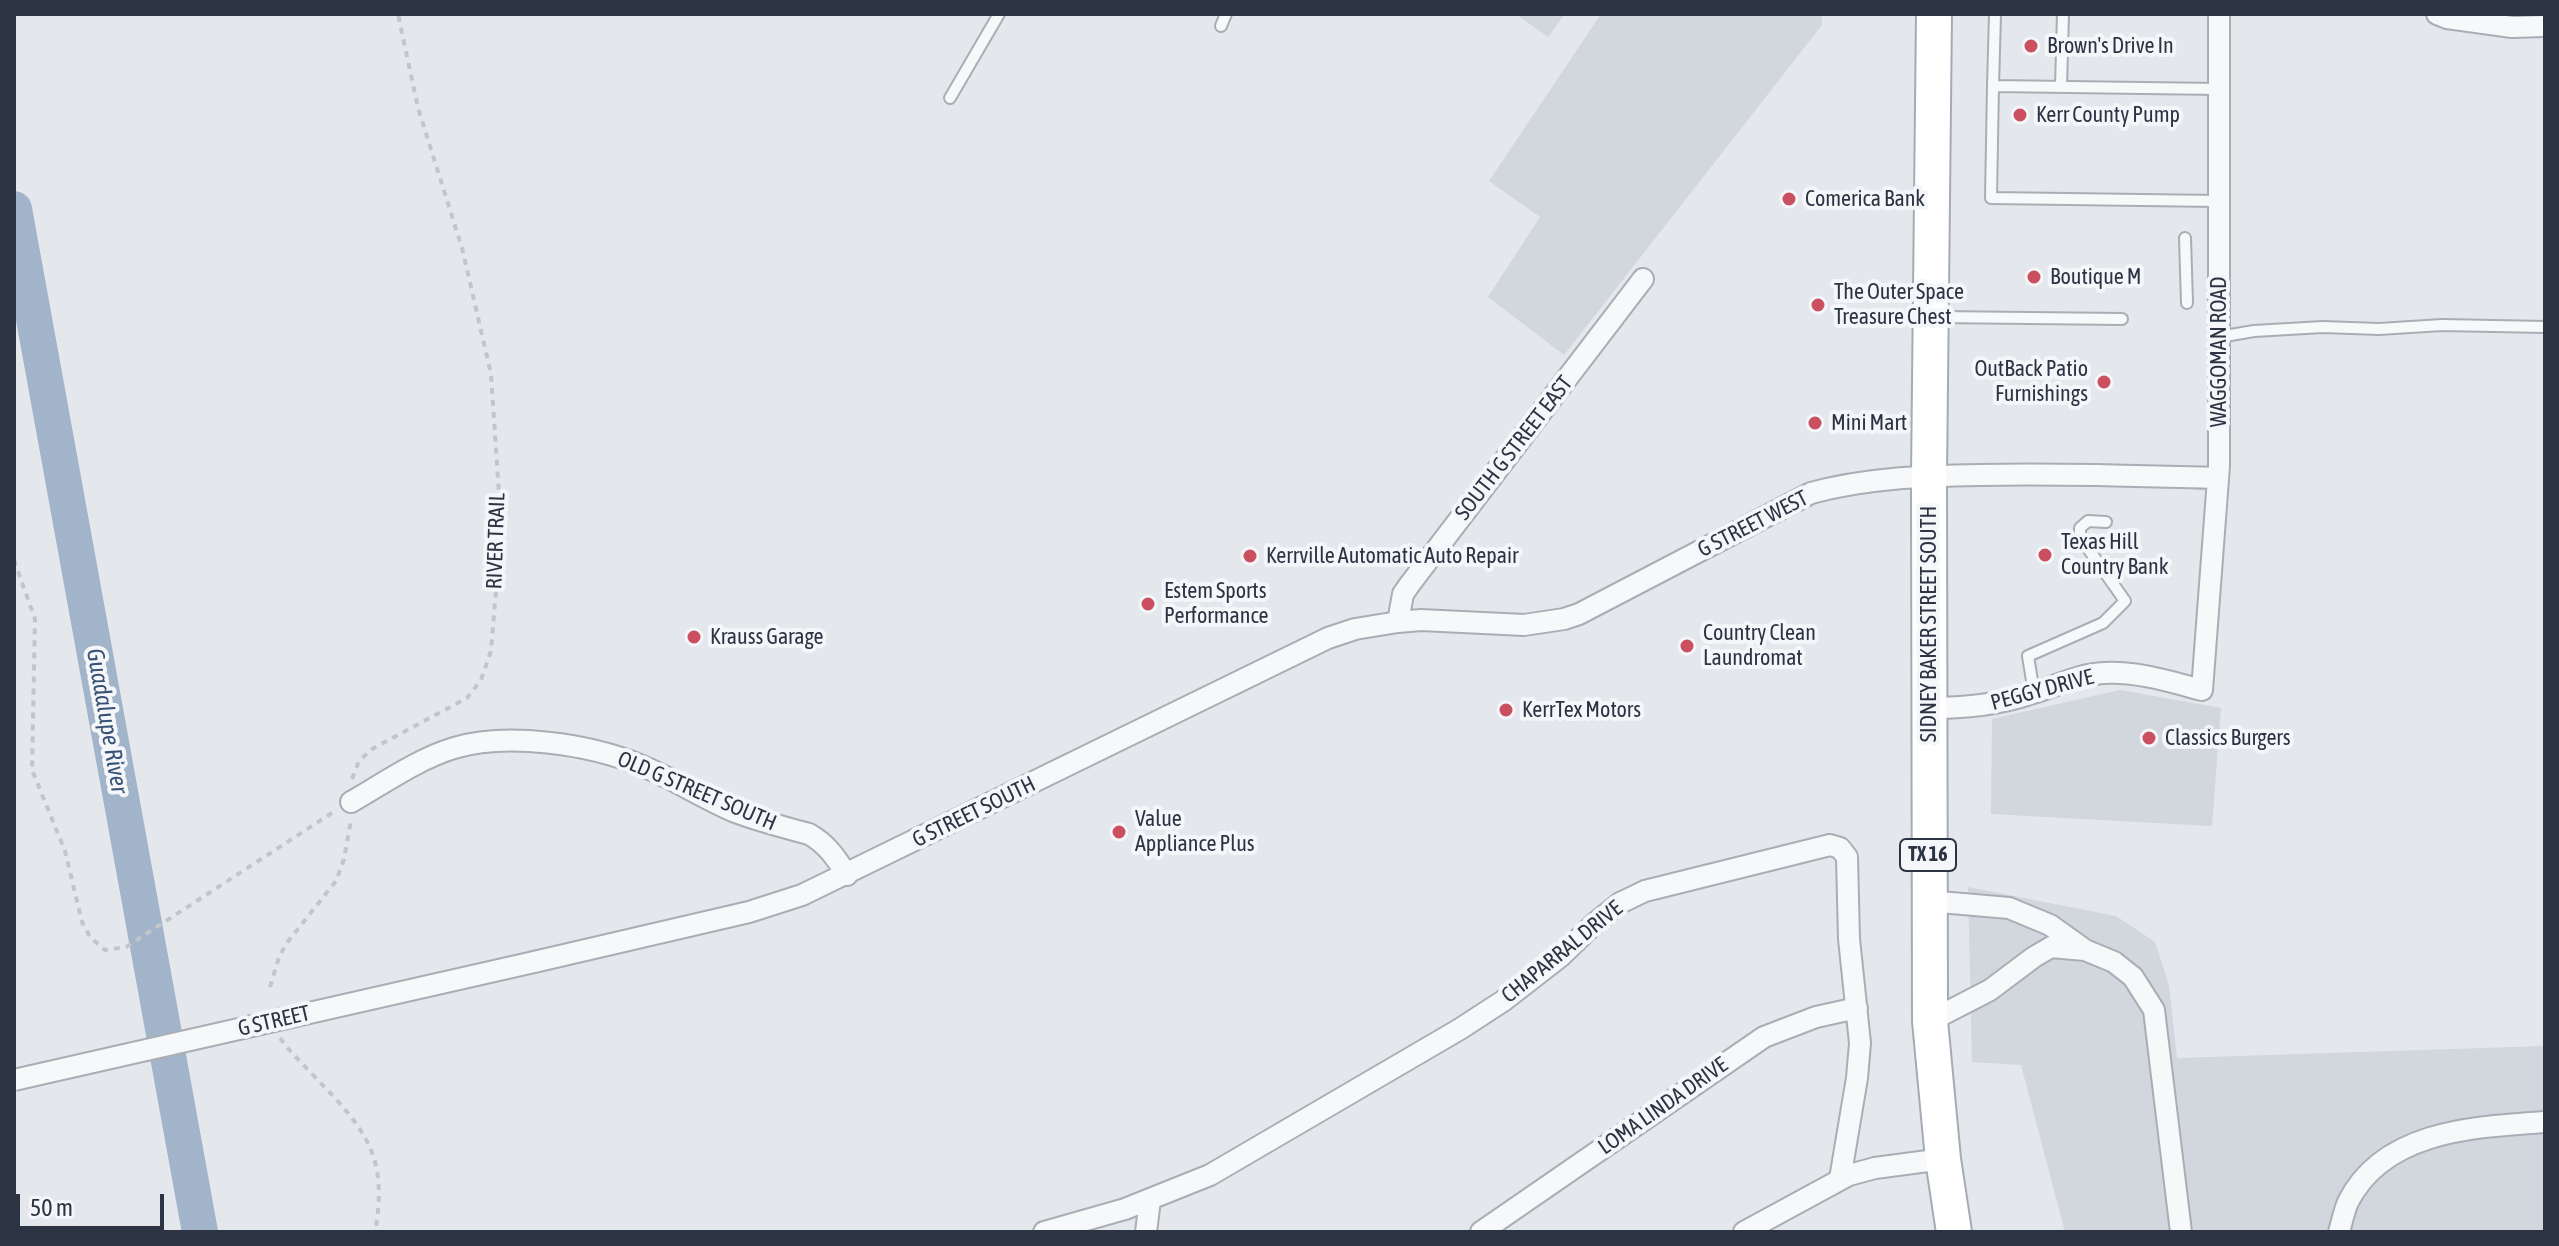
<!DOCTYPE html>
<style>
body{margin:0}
#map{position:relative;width:2559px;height:1246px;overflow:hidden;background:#e4e7eb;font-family:"Asap Condensed",sans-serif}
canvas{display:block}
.frame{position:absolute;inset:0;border:16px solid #2c3443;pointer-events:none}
.scale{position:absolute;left:16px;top:1194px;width:148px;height:36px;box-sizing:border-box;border:4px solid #2c3443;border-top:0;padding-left:10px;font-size:24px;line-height:28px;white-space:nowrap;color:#2c3443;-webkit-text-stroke:6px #f4f6f9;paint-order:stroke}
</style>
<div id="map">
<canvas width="2559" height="1246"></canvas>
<div class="frame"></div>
<div class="scale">50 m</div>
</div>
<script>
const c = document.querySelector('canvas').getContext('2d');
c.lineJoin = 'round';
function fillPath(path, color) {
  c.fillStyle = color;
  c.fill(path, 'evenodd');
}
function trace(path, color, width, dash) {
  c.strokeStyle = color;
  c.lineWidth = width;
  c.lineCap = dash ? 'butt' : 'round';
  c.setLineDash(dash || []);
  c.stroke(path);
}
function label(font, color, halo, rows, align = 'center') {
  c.font = font + ' "Asap Condensed",sans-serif';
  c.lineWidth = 8;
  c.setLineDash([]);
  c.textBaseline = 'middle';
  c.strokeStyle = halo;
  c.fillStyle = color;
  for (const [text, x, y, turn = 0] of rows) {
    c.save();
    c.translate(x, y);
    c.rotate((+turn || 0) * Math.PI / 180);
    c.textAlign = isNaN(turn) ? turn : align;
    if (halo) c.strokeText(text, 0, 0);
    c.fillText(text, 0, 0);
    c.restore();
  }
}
const built = new Path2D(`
 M1516,14H1565L1548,37Z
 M1601,14H1822V25L1564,355L1488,297L1540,217L1489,181Z
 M2120,690L2221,708L2212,826L1991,814L1992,719Z
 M1968,887L2116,916L2155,942L2169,985L2177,1058L2545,1046V1232H2065L2021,1065L1972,1062Z`);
const river = new Path2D(`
 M14,209L200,1232`);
const path = new Path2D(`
 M14,560L35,619L32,770L65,851L82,922L90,937L105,950L126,947L335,811
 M352,779L359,761L372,749L467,698L481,680L491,651L498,566L499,495L491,374L462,248L418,108L398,14
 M270,987L279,957L286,944L336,881L344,859L351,820
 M280,1038C290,1052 301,1062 313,1075C364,1128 389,1154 375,1232`);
const lane = new Path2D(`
 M1221,26L1226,14
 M1993,86L1995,14
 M2061,87L2063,14
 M950,98L999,14
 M2218,201L1991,198L1993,86L2219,89
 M2185,238L2187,303
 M1936,317L2122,319
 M2219,337L2254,331L2323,327L2379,329L2442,325L2545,327
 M2034,693L2028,656L2103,623L2125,601L2080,537V528L2088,521L2106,522`);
const street = new Path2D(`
 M2437,14L2447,18L2512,27L2545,26
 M1398,622L1403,594L1410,584L1643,279
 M1928,708C1966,708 1997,705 2033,693C2057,686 2078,674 2104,673C2137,671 2171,682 2202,690L2219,466V14
 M351,802C384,783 418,759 454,748C507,732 589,744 640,765C672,778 701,797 733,811C758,821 784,827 809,834C827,844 836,858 847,875
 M1928,901L2009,908L2050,925L2085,950L2051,947L2034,957L1990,990L1930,1021
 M2085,950L2114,962L2133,977L2154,1010L2181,1232
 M534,962L749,912L802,895L1328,638L1355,629L1398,622L1421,620L1524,625L1564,619L1579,614L1811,493C1866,478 1923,476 1980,475C2060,473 2139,476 2218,478
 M1044,1232L1125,1209L1210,1175L1460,1029L1503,1001L1561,956L1594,924L1620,903L1645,891L1830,845L1840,848L1847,857L1849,939L1860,1043L1857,1078L1840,1179
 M1146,1232L1150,1200
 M1481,1232L1764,1037L1816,1017L1857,1008
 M1744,1232L1849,1175L1875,1168L1943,1159
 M2339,1232C2342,1222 2344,1211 2348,1202C2384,1130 2475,1127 2545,1122`);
const primary = new Path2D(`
 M1934,14L1929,476L1930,1021L1943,1159L1954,1232`);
const streetBridge = new Path2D(`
 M14,1080L534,962`);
const markers = [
 [2031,46,8,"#ca5060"],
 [2020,115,8,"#ca5060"],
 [1789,199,8,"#ca5060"],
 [2034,277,8,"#ca5060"],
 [1818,305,8,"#ca5060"],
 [2104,382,8,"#ca5060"],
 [1815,423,8,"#ca5060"],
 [2045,555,8,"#ca5060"],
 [1250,556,8,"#ca5060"],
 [1148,604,8,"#ca5060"],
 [694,637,8,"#ca5060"],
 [1687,646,8,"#ca5060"],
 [1506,710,8,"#ca5060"],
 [2149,738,8,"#ca5060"],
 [1119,832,8,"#ca5060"]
];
const shields = [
 [1928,855,56]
];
const shieldNames = [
 ["TX 16",1928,855]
];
const poiNames = [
 ["Brown's Drive In",2047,46],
 ["Kerr County Pump",2036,115],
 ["Comerica Bank",1805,199],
 ["Boutique M",2050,277],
 ["The Outer Space",1834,292],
 ["Treasure Chest",1834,317],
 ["OutBack Patio",2088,369,"right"],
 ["Furnishings",2088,394,"right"],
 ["Mini Mart",1831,423],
 ["Texas Hill",2061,542],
 ["Country Bank",2061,567],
 ["Kerrville Automatic Auto Repair",1266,556],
 ["Estem Sports",1164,591],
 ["Performance",1164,616],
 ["Country Clean",1703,633],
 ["Laundromat",1703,658],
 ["Krauss Garage",710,637],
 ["KerrTex Motors",1522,710],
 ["Classics Burgers",2165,738],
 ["Value",1135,819],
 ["Appliance Plus",1135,844]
];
const streetNames = [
 ["WAGGOMAN ROAD",2219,352,-90],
 ["SOUTH G STREET EAST",1514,448,-52],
 ["G STREET WEST",1753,524,-27],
 ["RIVER TRAIL",496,541,-88],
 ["SIDNEY BAKER STREET SOUTH",1929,624,-90],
 ["PEGGY DRIVE",2042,690,-15],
 ["OLD G STREET SOUTH",697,791,23],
 ["G STREET SOUTH",974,812,-26],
 ["CHAPARRAL DRIVE",1562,952,-39],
 ["G STREET",274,1021,-13],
 ["LOMA LINDA DRIVE",1663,1106,-35]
];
const waterNames = [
 ["Guadalupe River",107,721,80]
];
fillPath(built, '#d2d6dd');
trace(river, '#a1b4c9', 36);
trace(lane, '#a9aeb5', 14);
trace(street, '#a9aeb5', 24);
trace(primary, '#a4abb7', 38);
trace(path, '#c2c5ca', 4, [6, 6]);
trace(lane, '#f7f8fa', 10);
trace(street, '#f7f8fa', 20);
trace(primary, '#fff', 34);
trace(streetBridge, '#a9aeb5', 24, []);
trace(streetBridge, '#f7f8fa', 20);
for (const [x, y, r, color] of markers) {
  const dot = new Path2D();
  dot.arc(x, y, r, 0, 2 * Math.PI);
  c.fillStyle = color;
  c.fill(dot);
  trace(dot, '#f4f6f9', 3);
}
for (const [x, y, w] of shields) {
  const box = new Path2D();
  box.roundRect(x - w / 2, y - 16, w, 32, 6);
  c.fillStyle = '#f4f6f9';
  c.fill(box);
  trace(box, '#2c3443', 2);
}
label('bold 20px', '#2c3443', null, shieldNames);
label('22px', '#2c3443', '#f4f6f9', poiNames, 'left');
label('22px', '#2c3443', '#f4f6f9', streetNames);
label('italic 24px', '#385276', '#f4f6f9', waterNames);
</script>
